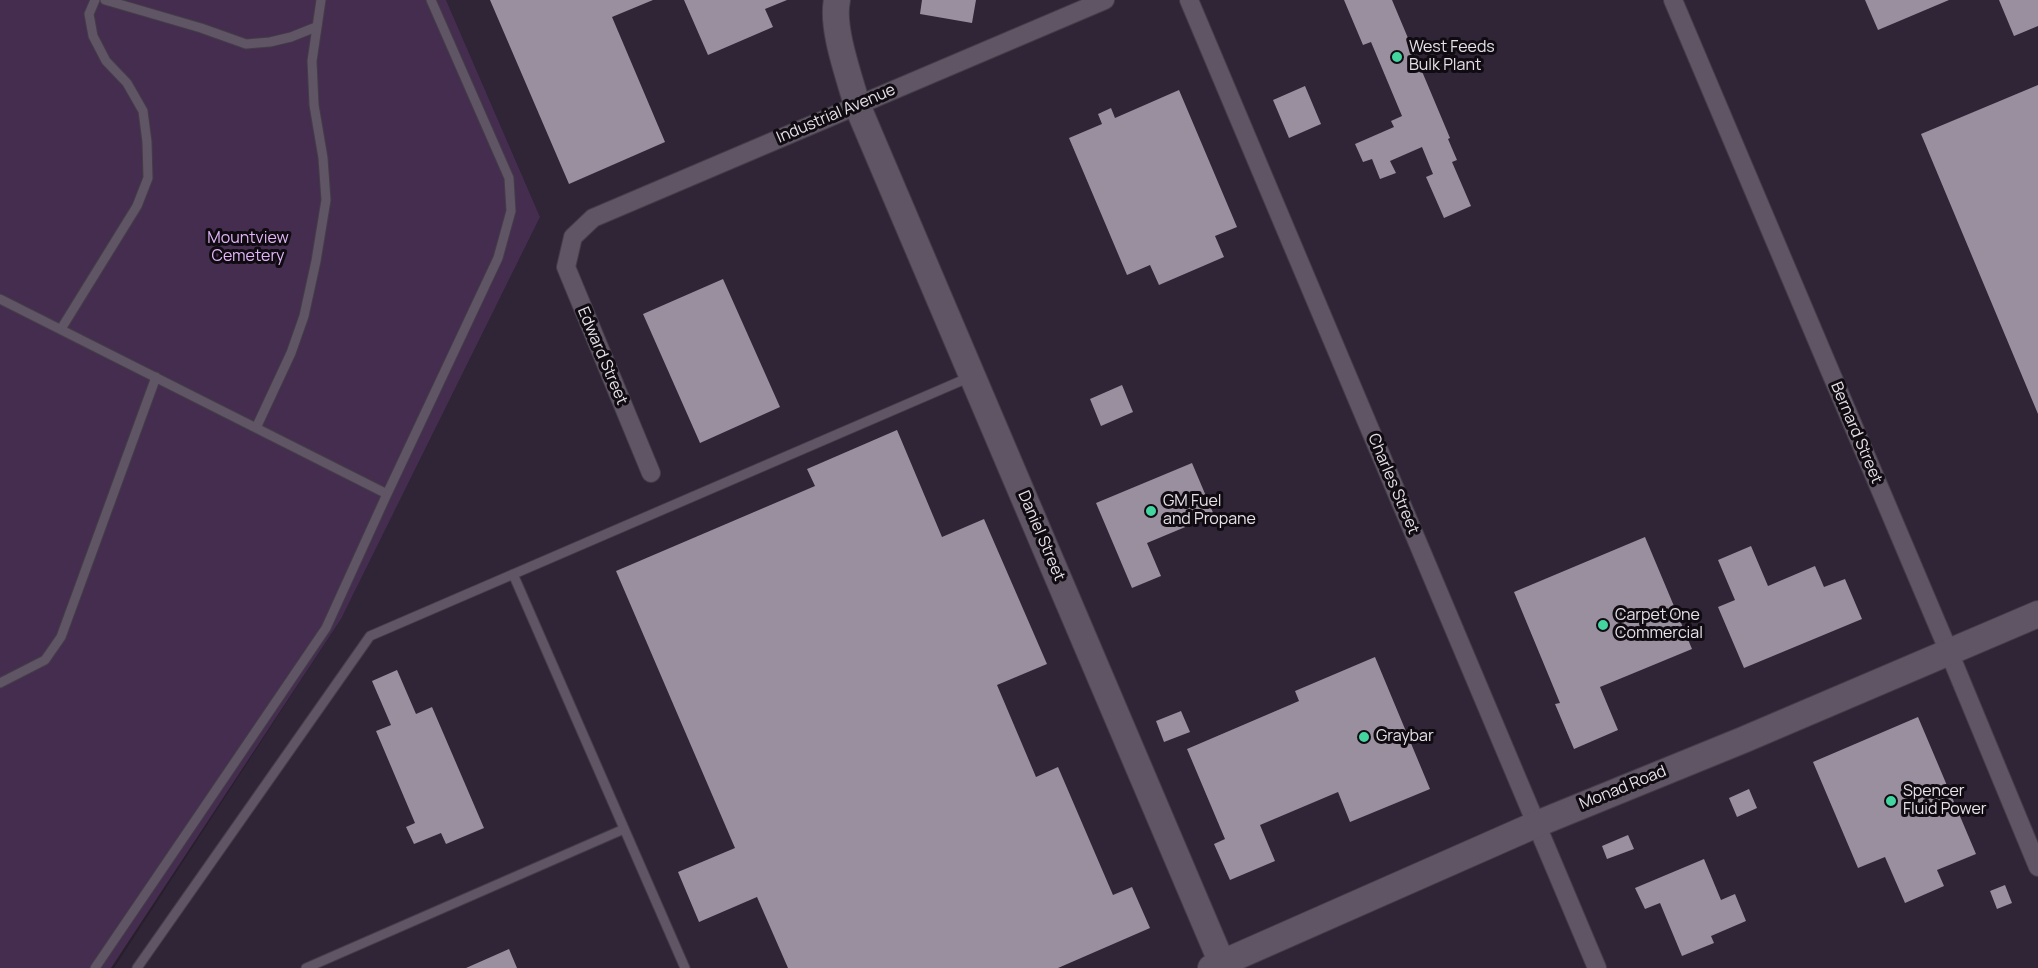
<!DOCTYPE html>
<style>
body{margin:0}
canvas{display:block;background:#281f2c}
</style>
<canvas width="2038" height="968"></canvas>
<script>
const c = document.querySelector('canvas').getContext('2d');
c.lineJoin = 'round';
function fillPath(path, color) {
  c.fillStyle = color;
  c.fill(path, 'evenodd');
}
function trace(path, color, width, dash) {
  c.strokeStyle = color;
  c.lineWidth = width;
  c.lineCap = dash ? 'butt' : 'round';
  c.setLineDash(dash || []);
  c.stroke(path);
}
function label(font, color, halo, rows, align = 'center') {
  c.font = font + ' Manrope,sans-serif';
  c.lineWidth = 6;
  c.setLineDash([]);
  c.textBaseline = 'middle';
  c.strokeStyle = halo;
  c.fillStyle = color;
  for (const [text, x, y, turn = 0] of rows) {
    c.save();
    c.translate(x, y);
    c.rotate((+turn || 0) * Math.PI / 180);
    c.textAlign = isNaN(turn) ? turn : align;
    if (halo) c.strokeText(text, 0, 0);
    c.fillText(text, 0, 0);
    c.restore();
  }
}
const built = new Path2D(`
 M446,0H2038V968H114L341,619L540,217Z`);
const green = new Path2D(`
 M0,0H446L540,217L341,619L111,968H0Z`);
const building = new Path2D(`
 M490,0H653L612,17L665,142L569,184Z
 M684,0H787L765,9L773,27L708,55Z
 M922,0H976L972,23L920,14Z
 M1344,0H1392L1450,138L1448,139L1457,160L1452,162L1471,206L1444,218L1426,177L1433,174L1422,147L1390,161L1396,173L1380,179L1372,159L1363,162L1355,144L1394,127L1391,121L1402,116L1371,42L1363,45Z
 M1865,0H1949L1878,30Z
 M1999,0H2038V26L2014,36Z
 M2038,85V414L1921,134Z
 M1305,86L1321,124L1289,138L1273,100Z
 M1179,90L1237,227L1215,236L1224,257L1159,285L1150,265L1127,275L1069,138L1102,124L1098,114L1111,108L1115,118Z
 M723,279L780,407L700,443L643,314Z
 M1122,385L1133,412L1101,426L1090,399Z
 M897,430L942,537L984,519L1047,664L997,685L1036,777L1058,767L1113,895L1132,887L1150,928L1058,968H788L757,897L699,922L678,872L735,848L616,571L815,486L807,469Z
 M1192,463L1214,515L1147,543L1161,576L1132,588L1096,503Z
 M1645,537L1692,649L1600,687L1618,730L1574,749L1555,704L1560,703L1514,592Z
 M1751,546L1768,586L1815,566L1824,587L1845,579L1862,619L1744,668L1718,607L1735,600L1718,560Z
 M1375,657L1430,789L1350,822L1338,792L1260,825L1275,861L1230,880L1214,844L1225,839L1187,749L1299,701L1295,691Z
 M397,670L416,714L432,707L484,828L446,844L441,833L414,844L406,827L415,823L376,731L391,725L372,681Z
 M1181,711L1190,732L1164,742L1156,721Z
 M1918,717L1976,854L1937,870L1944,886L1905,903L1885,857L1858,868L1813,762Z
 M1749,789L1757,808L1737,817L1729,798Z
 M1628,835L1634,849L1607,859L1602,846Z
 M1704,859L1721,900L1735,894L1746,921L1711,936L1714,943L1682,956L1660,903L1645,909L1635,888Z
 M2005,885L2012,903L1997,909L1990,891Z
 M509,949L517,968H466Z`);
const lane = new Path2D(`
 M105,0L201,28L246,44L270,42L291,37L316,27
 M0,299L387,494L498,258L511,211L509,178L431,0
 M61,329L137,206L148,178L147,142L143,111L127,83L106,61L93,36L89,14L95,0
 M256,428L291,353L304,316L316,261L326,200L323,158L314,105L312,61L321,0
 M513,574L685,968
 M0,683L45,660L61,637L156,377
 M95,968L326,628L387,494
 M137,968L370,636L970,377
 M306,968L624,829`);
const street = new Path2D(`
 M1189,0L1597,968
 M1673,0L1949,652L2038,867
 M651,473L566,267L573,237L593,218L1105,0`);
const secondary = new Path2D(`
 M837,0C831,28 849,76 857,105L1224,968
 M1211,968L1537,824L1743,740L2038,614`);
const markers = [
 [1397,57,6,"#44d49f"],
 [1151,511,6,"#44d49f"],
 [1603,625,6,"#44d49f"],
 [1364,737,6,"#44d49f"],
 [1891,801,6,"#44d49f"]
];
const poiNames = [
 ["West Feeds",1409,48],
 ["Bulk Plant",1409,66],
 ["GM Fuel",1163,502],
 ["and Propane",1163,520],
 ["Carpet One",1615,616],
 ["Commercial",1615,634],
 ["Graybar",1376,737],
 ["Spencer",1903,792],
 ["Fluid Power",1903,810]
];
const streetNames = [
 ["Industrial Avenue",836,114,-23],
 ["Edward Street",602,356,67],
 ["Bernard Street",1856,433,67],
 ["Charles Street",1393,484,67],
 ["Daniel Street",1041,536,67],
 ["Monad Road",1623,788,-22]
];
const parkNames = [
 ["Mountview",248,239],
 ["Cemetery",248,257]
];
fillPath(built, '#302437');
fillPath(green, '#442d4f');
fillPath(building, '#9a8f9f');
trace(lane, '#443d48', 11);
trace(street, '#443d48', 20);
trace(secondary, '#443d48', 28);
trace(lane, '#5f5564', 9);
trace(street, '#5f5564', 18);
trace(secondary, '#5f5564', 26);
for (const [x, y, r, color] of markers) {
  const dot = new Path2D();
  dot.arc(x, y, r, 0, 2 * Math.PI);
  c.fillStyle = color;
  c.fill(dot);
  trace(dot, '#0f0b11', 2);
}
label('16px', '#e6e0e9', '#0f0b11', poiNames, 'left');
label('16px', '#e6e0e9', '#0f0b11', streetNames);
label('16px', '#e2b5f8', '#0f0b11', parkNames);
</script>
